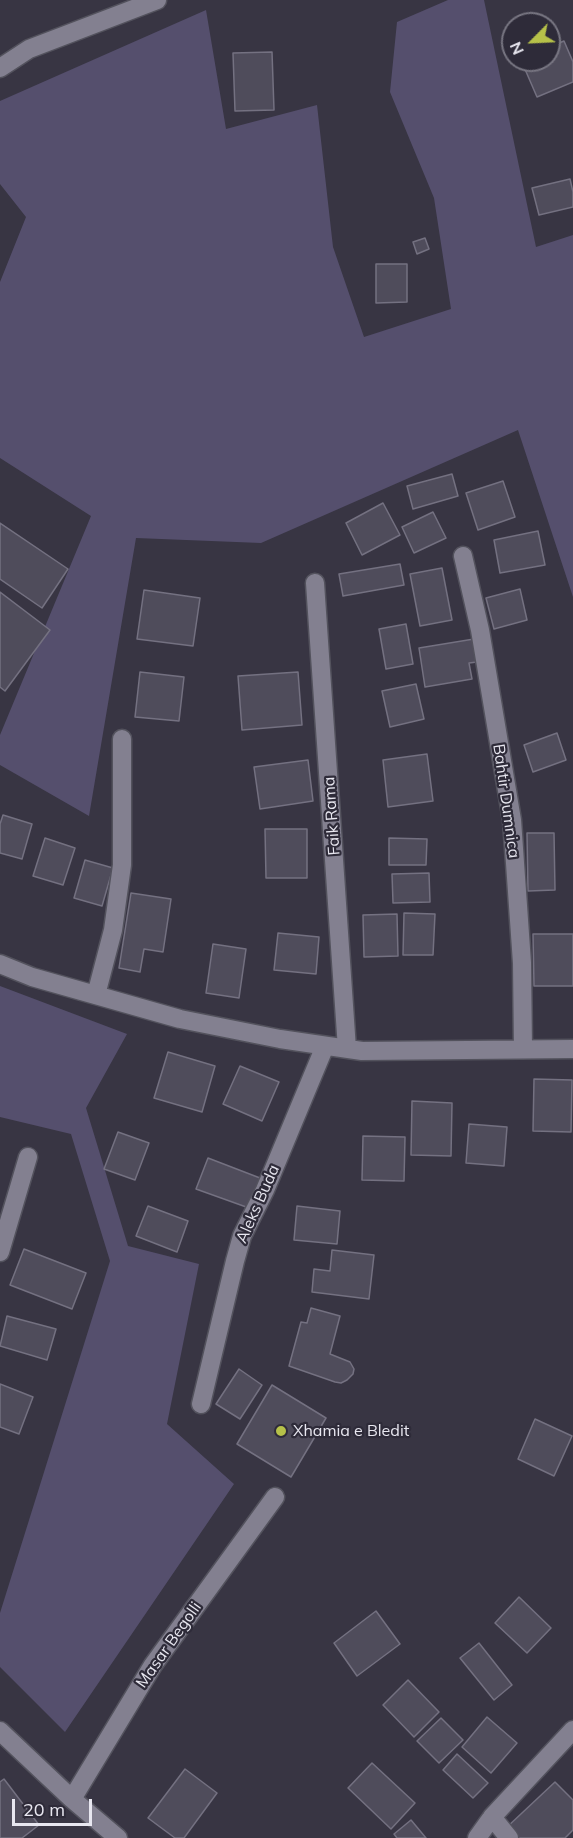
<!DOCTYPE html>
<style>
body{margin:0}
#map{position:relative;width:573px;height:1838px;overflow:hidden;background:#383543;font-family:Mulish,sans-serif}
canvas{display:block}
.north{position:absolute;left:501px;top:12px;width:60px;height:60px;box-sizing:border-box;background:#2e2b39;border:2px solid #787682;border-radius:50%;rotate:246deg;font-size:16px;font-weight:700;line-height:24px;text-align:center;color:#e8e7f0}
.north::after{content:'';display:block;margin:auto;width:21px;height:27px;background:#b6c149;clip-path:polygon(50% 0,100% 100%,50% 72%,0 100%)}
.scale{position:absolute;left:12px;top:1799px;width:80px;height:27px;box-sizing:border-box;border:3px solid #e8e7f0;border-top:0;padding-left:8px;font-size:18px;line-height:21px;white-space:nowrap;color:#e8e7f0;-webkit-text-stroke:4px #2e2b39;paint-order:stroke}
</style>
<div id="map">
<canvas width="573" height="1838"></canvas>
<div class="north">N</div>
<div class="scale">20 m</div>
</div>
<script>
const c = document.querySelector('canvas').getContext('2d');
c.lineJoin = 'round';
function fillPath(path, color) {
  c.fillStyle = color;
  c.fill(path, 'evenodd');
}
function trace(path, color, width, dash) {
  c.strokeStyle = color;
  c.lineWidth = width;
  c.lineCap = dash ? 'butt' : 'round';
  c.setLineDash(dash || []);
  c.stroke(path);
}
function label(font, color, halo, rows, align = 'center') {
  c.font = font + ' Mulish,sans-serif';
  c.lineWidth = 4.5;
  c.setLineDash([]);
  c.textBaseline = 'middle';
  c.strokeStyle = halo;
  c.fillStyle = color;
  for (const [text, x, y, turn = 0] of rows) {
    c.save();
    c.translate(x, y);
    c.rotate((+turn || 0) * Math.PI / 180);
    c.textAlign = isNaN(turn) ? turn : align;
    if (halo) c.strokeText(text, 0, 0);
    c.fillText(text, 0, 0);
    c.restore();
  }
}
const green = new Path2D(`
 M448,0H484L536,247L573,235V597L518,430L261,543L136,538L89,816L0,765V735L91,516L0,458V282L26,217L0,184V101L206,10L226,129L317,105L333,247L364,337L451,309L434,198L390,92L397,22Z
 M0,986L127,1034L86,1108L128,1246L199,1264L167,1424L234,1484L65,1732L0,1667V1613L110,1261L71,1134L0,1117Z`);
const building = new Path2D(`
 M564,41L573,62V82L537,97L521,60H549V47Z
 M272,52L274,110L235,111L233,53Z
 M570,179L573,192V207L539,215L532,188Z
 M425,238L429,249L417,254L413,242Z
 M376,264H407V302L376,303Z
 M452,474L458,496L413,509L407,486Z
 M503,481L515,517L478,530L466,493Z
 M383,503L400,535L362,555L346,523Z
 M433,512L446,538L414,553L402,527Z
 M0,523L68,569L42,608L0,579Z
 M538,531L545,565L500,573L494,540Z
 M400,564L404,585L343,596L339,574Z
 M442,568L452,620L420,626L410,574Z
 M520,589L527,620L494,629L486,598Z
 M144,590L200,598L193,646L137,639Z
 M0,592L50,630L5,691L0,687Z
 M406,624L413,664L386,669L379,629Z
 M474,639L477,662L469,663L472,679L425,687L419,648Z
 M140,672L184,677L179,721L135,717Z
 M298,672L302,725L242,730L238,676Z
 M416,684L424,719L390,727L382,691Z
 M557,733L566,760L533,772L524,745Z
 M427,754L433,801L388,807L383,760Z
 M308,760L313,801L260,809L254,767Z
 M3,815L32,824L22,859L0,853V824Z
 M265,829H307V878H266Z
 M527,833H554L555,890L528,891Z
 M45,838L75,848L63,885L33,876Z
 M389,838L427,839L426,865H389Z
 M85,860L113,868L102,906L74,898Z
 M429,873L430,902L393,903L392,874Z
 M131,893L171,899L163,952L144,949L140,972L119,968Z
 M404,913L435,914L433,955H403Z
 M397,914L398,956L364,957L363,915Z
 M278,933L319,937L316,974L274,970Z
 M533,934H573V986H534Z
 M213,944L246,949L239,998L206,993Z
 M168,1052L215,1066L202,1112L154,1098Z
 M240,1066L279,1082L262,1121L223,1104Z
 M534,1079L572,1080L571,1132L533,1131Z
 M412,1101L452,1103L451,1156L411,1155Z
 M469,1124L507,1127L504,1166L466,1163Z
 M118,1132L149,1143L135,1180L104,1169Z
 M363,1136L405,1137L404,1181L362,1180Z
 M208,1158L260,1178L249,1208L196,1189Z
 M148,1206L188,1221L177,1252L136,1236Z
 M297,1206L340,1211L337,1244L294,1240Z
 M24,1249L86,1273L72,1309L10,1285Z
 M332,1250L374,1255L369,1299L312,1292L314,1269L330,1271Z
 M311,1308L340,1316L330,1354L350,1362L354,1369L353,1374L347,1380L341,1383L335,1382L289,1366L301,1322L307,1323Z
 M7,1316L56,1329L47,1360L0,1346Z
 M239,1369L262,1385L240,1419L216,1404Z
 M0,1384L33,1397L19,1434L0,1427Z
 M272,1385L326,1418L291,1477L237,1444Z
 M535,1419L572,1436L554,1476L518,1459Z
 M519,1597L551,1628L527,1653L495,1623Z
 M376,1611L400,1644L357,1676L334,1643Z
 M479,1643L512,1685L494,1700L460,1658Z
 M408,1680L439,1712L414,1737L383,1705Z
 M487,1717L517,1743L491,1773L462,1747Z
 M441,1718L463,1740L439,1763L417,1741Z
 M457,1754L488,1783L473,1798L443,1770Z
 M372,1763L415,1803L391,1829L348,1788Z
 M185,1769L217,1793L184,1838H175L148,1818Z
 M4,1779L39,1825L22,1838H0V1782Z
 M555,1782L573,1800V1830L565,1838H516L506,1828Z
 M411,1820L426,1838H397L394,1834Z`);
const minor = new Path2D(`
 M0,68L29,49L157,0
 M463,556L480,630L512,820L522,963L523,1049
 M315,583L347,1049
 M0,964L32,977L180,1019L280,1039L362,1051L573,1049
 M96,995L113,930L122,865V739
 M0,1252L28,1157
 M201,1404L235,1261L242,1236L265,1190L325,1046
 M0,1731L72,1799L118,1838
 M72,1799L153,1665L275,1497
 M492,1817L509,1838
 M477,1838L492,1817L573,1730`);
const markers = [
 [281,1431,6,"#b6c149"]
];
const streetNames = [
 ["Bahtir Dumnica",506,801,82],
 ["Faik Rama",332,816,-94],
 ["Aleks Buda",258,1204,-66],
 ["Masar Begolli",169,1645,-55]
];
const poiNames = [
 ["Xhamia e Bledit",293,1431]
];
fillPath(green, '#554f6d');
fillPath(building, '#4f4c5b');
trace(building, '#747181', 1.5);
trace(minor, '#53525d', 21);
trace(minor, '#838090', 18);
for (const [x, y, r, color] of markers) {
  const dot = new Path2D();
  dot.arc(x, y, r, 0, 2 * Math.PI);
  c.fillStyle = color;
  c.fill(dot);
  trace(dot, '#2e2b39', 2);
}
label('16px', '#e8e7f0', '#2e2b39', streetNames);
label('16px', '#e8e7f0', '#2e2b39', poiNames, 'left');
</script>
